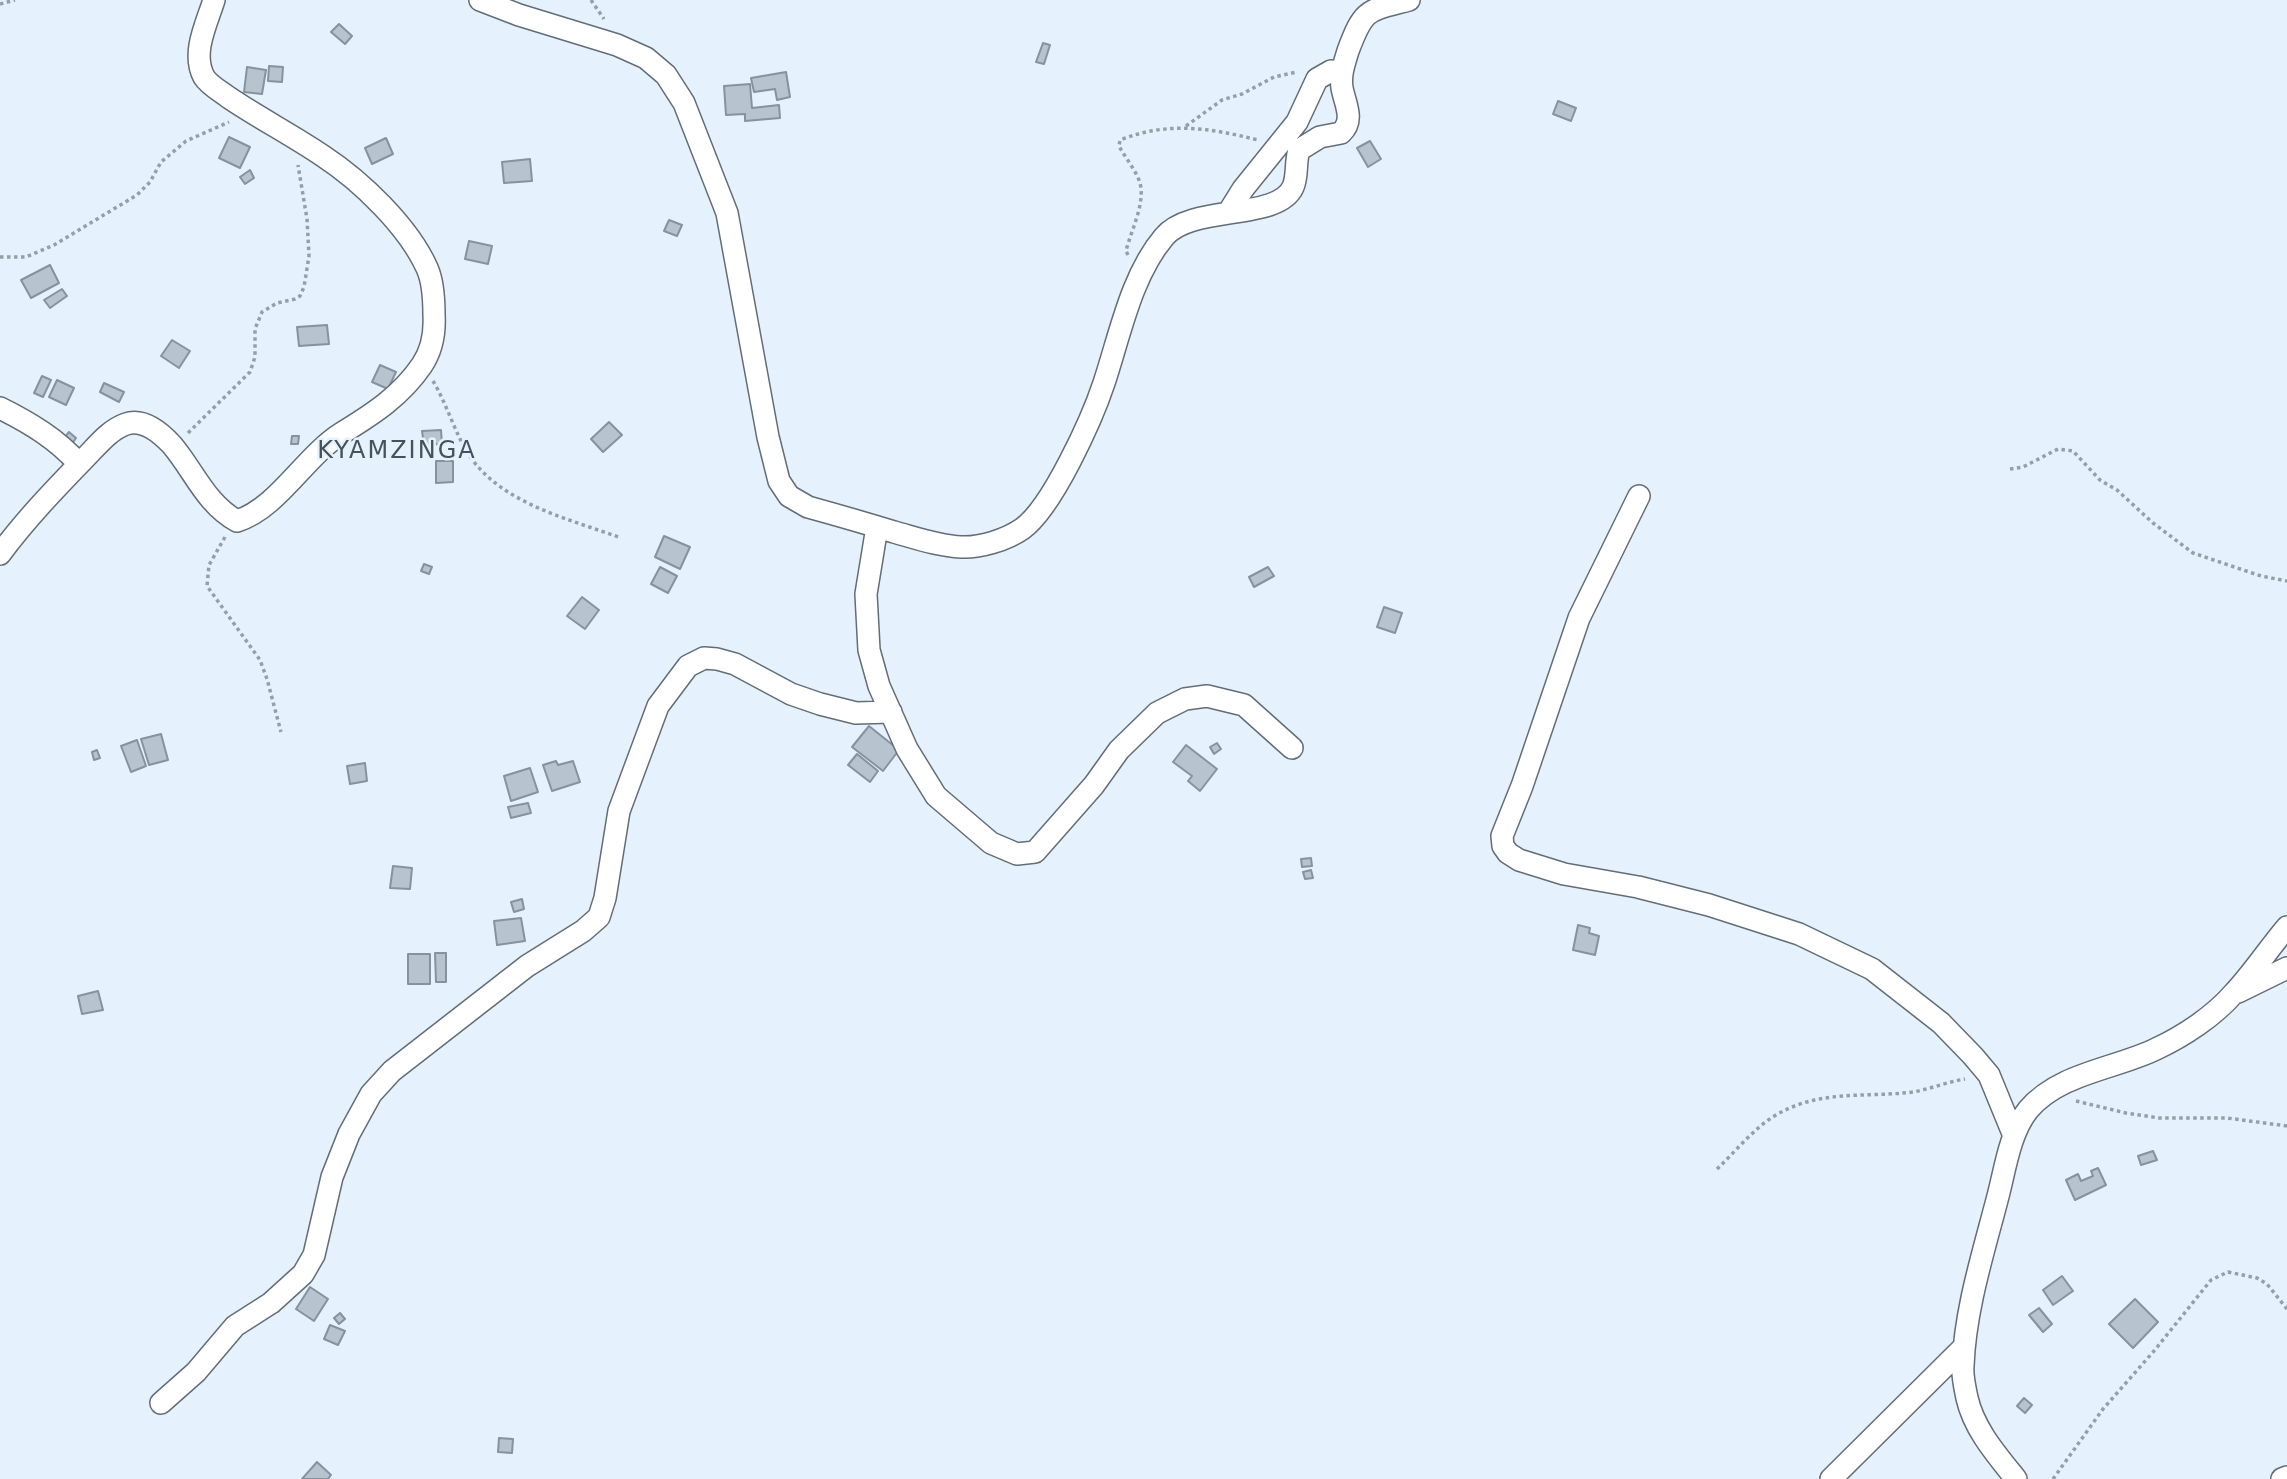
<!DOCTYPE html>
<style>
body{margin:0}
canvas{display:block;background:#e5f2fd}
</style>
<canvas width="2287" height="1479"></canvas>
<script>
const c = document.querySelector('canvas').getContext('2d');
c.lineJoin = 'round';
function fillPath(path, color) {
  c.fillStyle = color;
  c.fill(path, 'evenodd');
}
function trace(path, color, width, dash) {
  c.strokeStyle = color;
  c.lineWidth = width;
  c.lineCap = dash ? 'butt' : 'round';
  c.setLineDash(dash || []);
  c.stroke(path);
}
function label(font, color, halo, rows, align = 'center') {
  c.font = font + ' "DejaVu Sans",sans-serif';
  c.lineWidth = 5;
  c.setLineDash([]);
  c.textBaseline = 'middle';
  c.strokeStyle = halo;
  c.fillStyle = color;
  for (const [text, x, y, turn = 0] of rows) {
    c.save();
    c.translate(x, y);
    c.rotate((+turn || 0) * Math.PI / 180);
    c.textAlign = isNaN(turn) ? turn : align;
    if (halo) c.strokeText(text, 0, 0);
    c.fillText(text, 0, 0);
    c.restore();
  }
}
const building = new Path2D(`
 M339,24L352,36L345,44L331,32Z
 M1043,43L1050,45L1044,64L1036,62Z
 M269,66L283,67L282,82L268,81Z
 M247,67L266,70L262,94L244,92Z
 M786,72L790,97L777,100L775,89L754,92L751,78Z
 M750,84L752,108L779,105L780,118L745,121V114L726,115L724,86Z
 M1558,101L1576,108L1571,121L1553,114Z
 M229,137L250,147L240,168L219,158Z
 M386,138L393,154L372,164L365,148Z
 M1370,141L1381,159L1368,167L1357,148Z
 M530,159L532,181L504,183L502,162Z
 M250,170L254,178L245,184L240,177Z
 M669,220L682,225L677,236L664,231Z
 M469,241L492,246L488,264L465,259Z
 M50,265L59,283L31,298L21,280Z
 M62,289L67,296L50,308L44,300Z
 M327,325L329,344L299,346L297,327Z
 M172,340L190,351L179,368L161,356Z
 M380,365L396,372L388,389L372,382Z
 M42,376L51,380L43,397L34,393Z
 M57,380L74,388L66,405L49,397Z
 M104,383L124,392L119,402L100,392Z
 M609,422L622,435L603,452L591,439Z
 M441,430L442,444L424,445L422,431Z
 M69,432L76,438L72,444L64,438Z
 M292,436H299L298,444H291Z
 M436,461H453V482L436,483Z
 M664,536L690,547L680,569L655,557Z
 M424,564L432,567L429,574L421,571Z
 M660,567L677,576L668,593L651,584Z
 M1268,567L1274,576L1254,587L1249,577Z
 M582,597L599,610L585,629L567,616Z
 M1384,607L1402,613L1395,633L1377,627Z
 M869,726L899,750L883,771L852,747Z
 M161,734L168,760L149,765L141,739Z
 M137,740L146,766L131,772L121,746Z
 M1217,743L1221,749L1214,754L1210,747Z
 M1186,745L1217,769L1200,791L1188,781L1192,776L1173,762Z
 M97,750L100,758L94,760L92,752Z
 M857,754L878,771L870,782L848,765Z
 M556,761L558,765L573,761L580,782L552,791L543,765Z
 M365,763L367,781L350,784L347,766Z
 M530,768L538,792L511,801L504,776Z
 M528,803L531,813L511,818L508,807Z
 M1311,858L1312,866L1302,867L1301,859Z
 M393,866L412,868L410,889L390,888Z
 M1311,870L1313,878L1305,879L1303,872Z
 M522,899L524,909L514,912L511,902Z
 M521,918L525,941L497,945L494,921Z
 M1578,925L1590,928L1589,933L1599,936L1595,955L1573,950Z
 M435,953H446V982H436Z
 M408,954H430V984H408Z
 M98,991L103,1010L82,1014L78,996Z
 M2153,1151L2157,1160L2141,1165L2138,1156Z
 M2098,1168L2106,1185L2075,1200L2066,1180L2078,1174L2081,1181L2093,1176L2091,1171Z
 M2062,1276L2073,1291L2053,1305L2043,1290Z
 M310,1287L328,1299L314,1321L296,1309Z
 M2135,1299L2158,1322L2133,1348L2109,1324Z
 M2039,1308L2052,1324L2043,1332L2029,1315Z
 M340,1313L345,1319L339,1324L334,1318Z
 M330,1325L345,1331L338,1345L324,1339Z
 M2024,1398L2032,1405L2025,1413L2017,1406Z
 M499,1438L513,1439L512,1453L498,1452Z
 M317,1462L331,1475L328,1479H302Z`);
const path = new Path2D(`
 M591,0L604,19
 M0,4L15,0
 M1186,126L1222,100L1242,94L1274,77L1297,72
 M1128,255L1126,251C1131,230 1147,201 1139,180C1134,168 1125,157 1119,146L1120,140C1168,121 1210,128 1258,140
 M0,257H26L54,245L137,195L150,182L161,162L186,141L229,122
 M433,381C447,404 457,439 471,458C505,505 570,519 621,538
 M188,433L250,372L255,357V329L262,312L277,303L295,299L300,296L304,287L309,256L307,219L298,165
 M2010,469L2023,467L2058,449L2073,451L2100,480L2117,490L2153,523L2193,553L2261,576L2287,581
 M225,537L209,565L207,586L260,660L267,679L281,732
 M2076,1101L2126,1113L2159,1118H2227L2287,1126
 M1717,1169C1736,1151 1754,1128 1776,1115C1820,1089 1865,1098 1913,1092C1930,1089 1947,1082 1965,1079
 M2053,1479L2103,1409L2154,1351L2211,1280L2228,1272L2257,1278L2267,1284L2287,1309`);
const minor = new Path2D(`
 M480,0L519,15L617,45L646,58L666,75L684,103L727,213L768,437L779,481L789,496L808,507C837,515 865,523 894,532C916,538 938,546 961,547C980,548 1006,540 1022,529C1052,508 1092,419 1104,383C1120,335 1131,276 1164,237C1191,204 1278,221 1293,187C1298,176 1295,162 1299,150L1320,137L1341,133C1355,120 1345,104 1342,88C1340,75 1344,64 1348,51C1364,8 1367,11 1409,0
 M1228,213L1243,189L1297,122L1317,79L1331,71L1342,72
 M0,408C30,423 57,439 79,464
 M1639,496L1579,618L1522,786L1502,836L1503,846L1508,853L1519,860L1564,874L1638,887L1709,905L1799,934L1872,969L1941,1023L1973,1056L1989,1075L2014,1136
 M877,527L866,594L869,650L879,686L907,749L936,796L991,843L1017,854L1035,852L1094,785L1119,750L1157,713L1185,699L1207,696L1244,705L1292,748
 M0,554C26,519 55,489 85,458C97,446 109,430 126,424C143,418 161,433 172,445C194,471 206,504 237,521C278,508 305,456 342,433C373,414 401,396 422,365C432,350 435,332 434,315C434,300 433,281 427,268C408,226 361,181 323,156C292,135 259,118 228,97C220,91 209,85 204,77C191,53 207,23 214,0
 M2238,992L2287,968
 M161,1403L196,1372L235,1326L271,1303L303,1274L314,1255L332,1177L349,1134L371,1094L392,1071L527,966L583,931L599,917L605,898L619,811L658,706L688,666L704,658L717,659L735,664L791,694L820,704L856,713L891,712
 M1831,1479L1964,1347
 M2016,1479C1996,1454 1974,1429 1967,1398C1965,1388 1962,1376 1963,1366C1965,1310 1983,1254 1997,1200C2005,1171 2009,1134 2028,1110C2059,1073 2115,1069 2156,1049C2184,1036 2214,1016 2234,993C2253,973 2269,948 2287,927
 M2282,1479L2287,1477`);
const quarterNames = [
 ["KYAMZINGA",397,452]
];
fillPath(building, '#b7c3ce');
trace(building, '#86929c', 2);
trace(minor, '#626d77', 24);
trace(path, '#959fa7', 3.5, [3.5, 3.5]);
trace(minor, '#fff', 21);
c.letterSpacing = '2px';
label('24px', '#46515a', '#e5f2fd', quarterNames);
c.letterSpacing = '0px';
</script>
